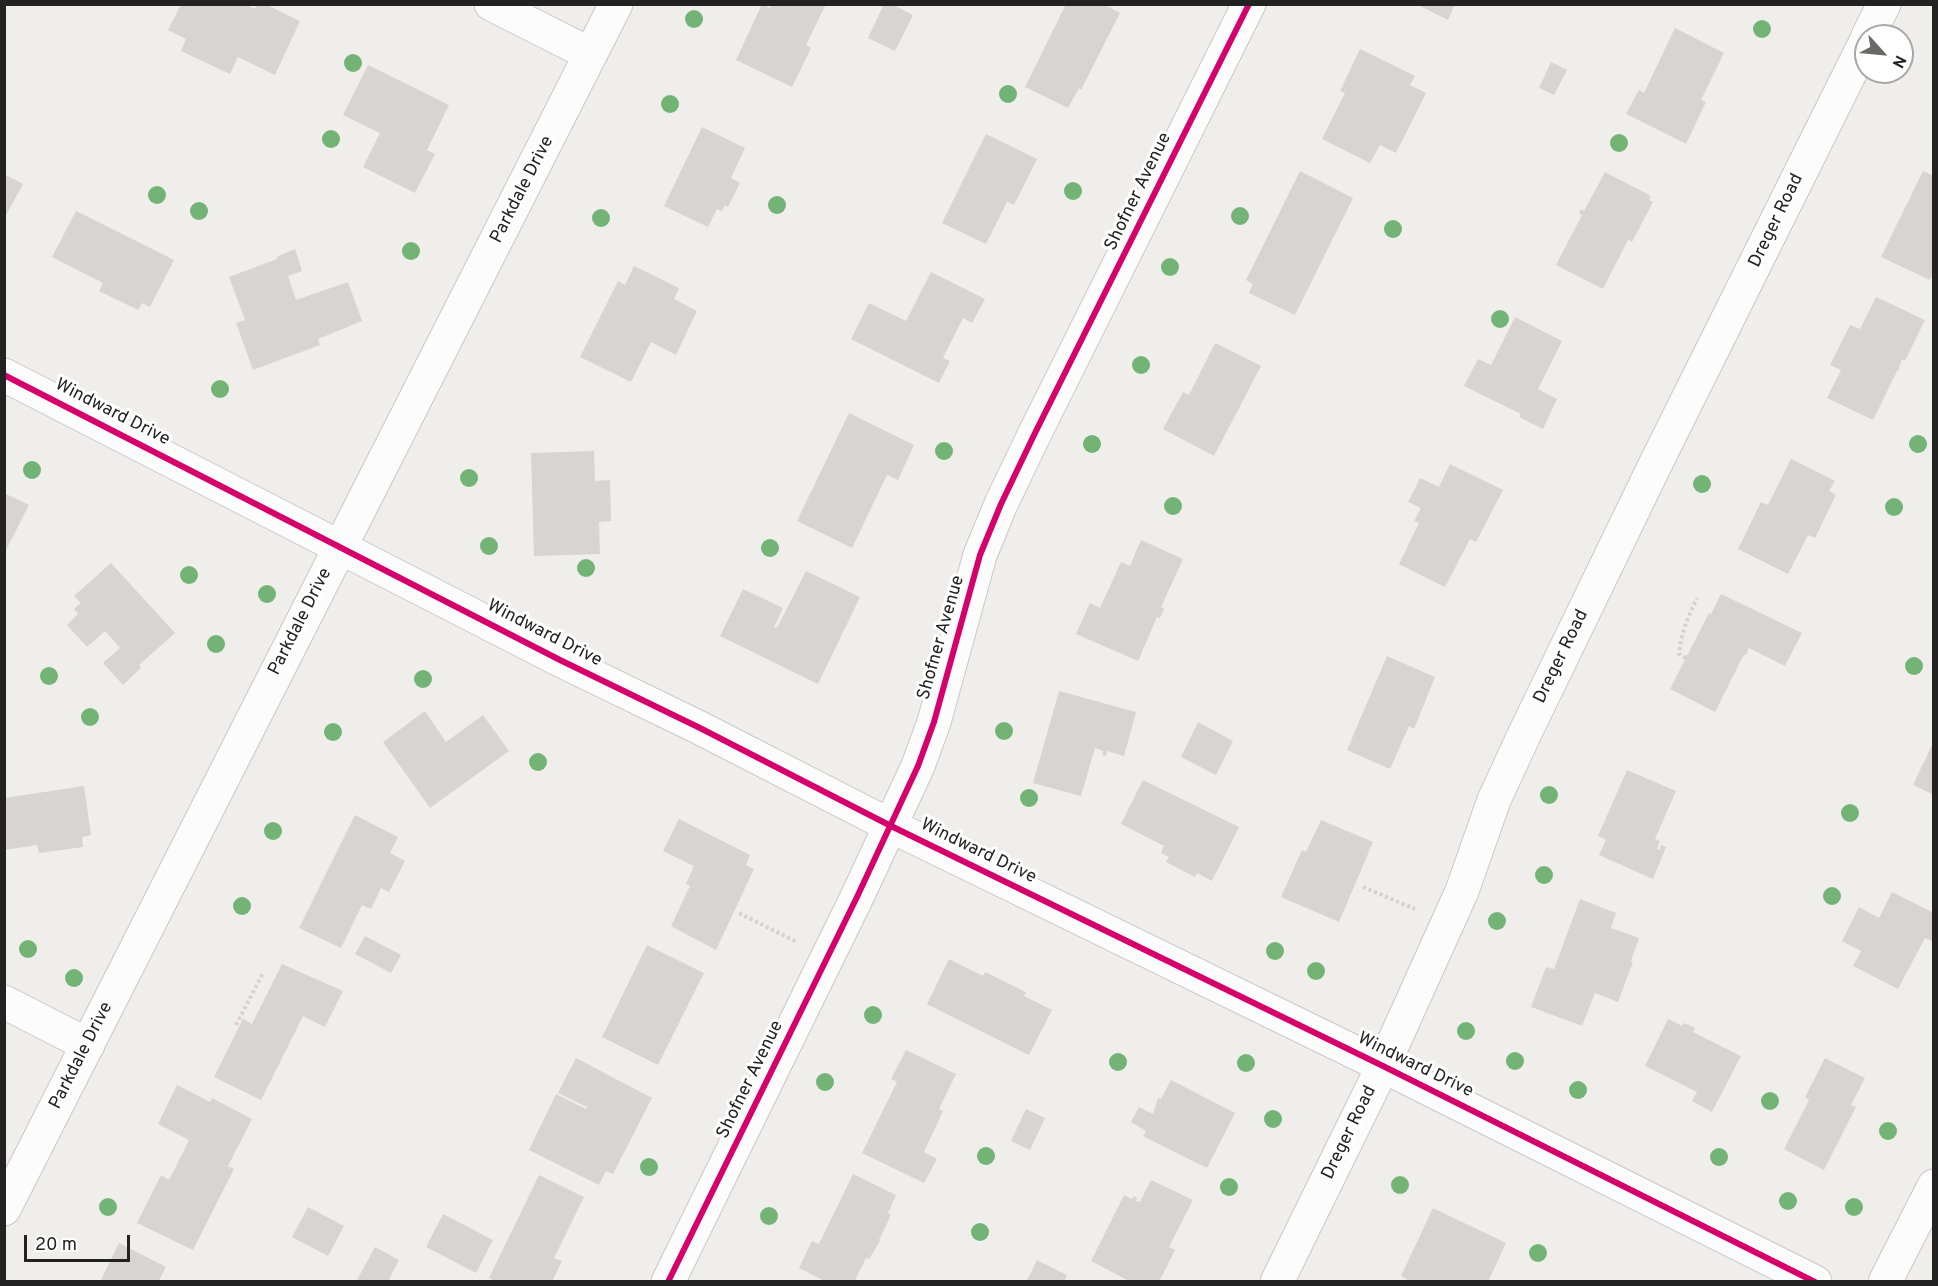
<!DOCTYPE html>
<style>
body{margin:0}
#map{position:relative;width:1938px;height:1286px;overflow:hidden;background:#f0eeeb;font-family:Overpass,sans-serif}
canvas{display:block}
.frame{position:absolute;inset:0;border:6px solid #222;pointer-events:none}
.north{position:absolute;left:1854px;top:24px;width:60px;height:60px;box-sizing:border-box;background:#fff;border:2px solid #a7a7a7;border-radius:50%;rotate:117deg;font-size:16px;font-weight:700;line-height:24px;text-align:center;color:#222}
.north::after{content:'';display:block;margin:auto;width:21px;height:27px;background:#6a6968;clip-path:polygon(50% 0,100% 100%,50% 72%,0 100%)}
.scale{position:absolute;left:24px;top:1235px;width:106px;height:27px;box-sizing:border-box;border:3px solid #222;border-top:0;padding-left:8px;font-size:18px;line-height:21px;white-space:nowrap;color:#222;-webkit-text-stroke:4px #fff;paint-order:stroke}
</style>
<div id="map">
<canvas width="1938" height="1286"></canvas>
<div class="frame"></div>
<div class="north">N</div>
<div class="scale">20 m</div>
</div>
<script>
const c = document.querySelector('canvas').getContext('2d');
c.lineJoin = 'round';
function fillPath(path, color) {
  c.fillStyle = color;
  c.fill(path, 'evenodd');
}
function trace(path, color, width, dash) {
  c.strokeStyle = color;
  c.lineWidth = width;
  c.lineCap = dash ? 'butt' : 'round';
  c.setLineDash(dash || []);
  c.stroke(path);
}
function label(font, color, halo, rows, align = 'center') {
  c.font = font + ' Overpass,sans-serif';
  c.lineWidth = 6;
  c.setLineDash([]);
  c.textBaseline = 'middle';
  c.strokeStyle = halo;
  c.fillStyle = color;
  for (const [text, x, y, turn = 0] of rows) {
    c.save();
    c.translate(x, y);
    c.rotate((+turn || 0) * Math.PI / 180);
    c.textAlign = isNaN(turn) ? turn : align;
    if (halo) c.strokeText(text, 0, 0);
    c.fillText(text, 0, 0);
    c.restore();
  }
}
const building = new Path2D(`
 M181,4H245L255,9L257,4H265L300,21L275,75L238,57L230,74L181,51L186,39L168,30Z
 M762,4L770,8L772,4H826L806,45L811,48L792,87L736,60Z
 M884,4H891L913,15L895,51L868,38Z
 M1066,4H1103L1120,13L1081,90L1079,88L1068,108L1025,87Z
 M1416,4H1455L1448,20Z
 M1675,28L1724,53L1701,100L1706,102L1686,144L1626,114L1639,90L1644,93Z
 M1360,49L1415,76L1410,85L1426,93L1396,153L1380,145L1370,163L1322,139L1345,93L1340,91Z
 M1551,62L1567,70L1554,95L1539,88Z
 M368,65L449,105L427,150L435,154L415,193L363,167L380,133L343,115Z
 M702,127L745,148L731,178L740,183L728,207L725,205L722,211L717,209L708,227L664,206Z
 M986,134L1037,159L1014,205L1007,202L986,244L942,223Z
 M1300,171L1353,198L1295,315L1249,293L1253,284L1246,280Z
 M1923,171L1934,176V273L1930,280L1881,257Z
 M1605,172L1651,196L1649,200L1653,202L1632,242L1628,240L1603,289L1556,265L1582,215L1579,213L1581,209L1584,211Z
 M4,174L23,184L4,219Z
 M76,211L174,260L150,307L142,303L138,310L99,291L103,283L52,257Z
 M295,249L302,271L288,276L296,300L348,282L362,321L318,339L320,345L253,370L236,323L245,320L229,277L277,259L278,256Z
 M634,266L679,288L674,299L697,311L676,355L651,342L631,382L580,357L618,281L625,285Z
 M931,272L985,299L972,323L963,318L943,358L950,361L939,383L851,339L869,303L906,321Z
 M1876,297L1925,320L1905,361L1902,359L1898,371H1897L1873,420L1827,398L1841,370L1830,365L1850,325L1860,329Z
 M1515,317L1562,341L1538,389L1557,399L1543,429L1519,417L1521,414L1464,386L1478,359L1491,365Z
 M1215,343L1261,366L1214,456L1163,429L1183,392L1189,395Z
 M849,413L914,445L898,480L887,475L852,548L797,521Z
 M594,451L595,481L610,480L611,521L599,522L600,554L534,556L531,453Z
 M1791,459L1835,481L1829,491L1836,495L1815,538L1808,535L1788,574L1738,549L1761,502L1768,505Z
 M1450,464L1503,490L1476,542L1470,539L1445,587L1399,564L1419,523L1414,521L1421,508L1408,502L1420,478L1439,487Z
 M4,493L29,505L4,554Z
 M1141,540L1183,559L1161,607L1164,609L1160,618L1157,617L1138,661L1076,634L1090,603L1100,608L1121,562L1130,566Z
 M111,563L175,633L139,665L141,668L123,685L103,663L120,648L105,631L87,647L67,625L78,614L74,609L81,603L74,596Z
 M806,571L860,597L818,684L720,636L743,589L783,608L774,627L777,628Z
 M1721,594L1802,633L1785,666L1749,648L1746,655L1744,654L1715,712L1670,689L1709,613L1711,614Z
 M1387,656L1435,677L1414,729L1409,726L1390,769L1347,750Z
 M1059,691L1136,712L1124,756L1107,751L1106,756L1102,755L1103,751L1095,748L1081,796L1033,783Z
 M425,711L446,742L483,715L509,751L430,808L383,742Z
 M1198,722L1233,741L1216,775L1181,757Z
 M1932,745L1934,746V795L1913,785Z
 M1627,770L1676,791L1655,839L1660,841L1657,849L1660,850L1661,845L1666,847L1653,879L1599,855L1606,840L1598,836Z
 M1143,780L1239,827L1212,881L1197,873L1195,877L1166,862L1169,857L1161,853L1164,846L1121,824Z
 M84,786L91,835L82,837L83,847L39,853L37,845L4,850V798Z
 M355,815L398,837L390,853L405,861L389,892L381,888L371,909L362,905L341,948L299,928Z
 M679,819L750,855L746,865L754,869L716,950L671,926L690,886L686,884L694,866L663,851Z
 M1321,820L1373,842L1339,922L1281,897L1302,850L1306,852Z
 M1892,892L1934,913V942L1925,938L1898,989L1853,966L1861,951L1842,941L1859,907L1879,918Z
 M1580,899L1616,913L1611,928L1639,938L1631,961L1633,962L1618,1002L1595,993L1582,1026L1531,1007L1546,967L1554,969Z
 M365,936L401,955L391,973L355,954Z
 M647,945L704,973L658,1065L602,1037Z
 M949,959L983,976L985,972L1026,992L1024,996L1052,1010L1029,1055L927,1004Z
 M282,964L343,991L325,1027L303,1016L261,1100L214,1077L243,1019L252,1024Z
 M1668,1019L1682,1026L1684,1023L1695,1028L1693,1032L1741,1056L1712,1112L1692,1101L1697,1092L1645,1066Z
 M906,1050L956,1074L939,1109L943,1111L924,1152L937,1159L924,1183L862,1153L897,1082L891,1079Z
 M576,1058L652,1098L613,1174L606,1171L599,1185L529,1150L556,1094L586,1109L587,1107L558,1093Z
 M1825,1058L1865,1078L1851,1105L1856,1107L1824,1170L1784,1149L1809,1100L1805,1097Z
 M1171,1080L1235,1113L1207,1168L1143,1136L1146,1131L1131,1122L1139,1107L1153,1114L1158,1098L1161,1099Z
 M177,1085L210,1102L212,1098L252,1119L228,1166L234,1169L193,1250L137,1223L161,1175L169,1180L189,1140L158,1124Z
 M1026,1109L1045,1118L1030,1150L1011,1141Z
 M853,1174L896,1195L888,1213L891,1215L879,1240L880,1241L869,1259L866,1258L854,1282H827L799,1268L812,1241L819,1244Z
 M539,1175L584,1197L554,1258L562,1261L552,1282H496L489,1278Z
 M1151,1180L1193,1200L1169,1247L1175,1250L1159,1282H1131L1091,1261L1124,1195L1132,1199L1134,1196L1137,1198L1136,1201L1140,1202Z
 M308,1207L344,1226L328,1256L292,1237Z
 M1433,1208L1506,1243L1488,1282H1411L1401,1276Z
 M443,1214L493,1240L476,1273L426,1247Z
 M119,1243L166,1267L158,1282H100Z
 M375,1247L399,1260L388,1282H361L357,1280Z
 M1037,1260L1067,1275L1064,1282H1026Z`);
const path = new Path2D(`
 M1686,658L1679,654C1681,633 1688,617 1697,598
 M1363,887L1415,909
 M739,913L797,942
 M236,1025L263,973`);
const street = new Path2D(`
 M491,4L590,54
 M1868,36L1884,4
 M4,375L560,660L700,728L891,826L1383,1066L1815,1282
 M4,1002L88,1045
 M4,1209L616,4
 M668,1282L857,897L918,766L934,722L980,555L1001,504L1035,433L1249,4
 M1277,1282L1383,1066L1462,891L1494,800L1525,733L1655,465L1866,41
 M1885,1282L1934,1186`);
const cycleway = new Path2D(`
 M4,375L560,660L700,728L891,826L1383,1066L1815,1282
 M668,1282L857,897L918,766L934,722L980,555L1001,504L1035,433L1249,4`);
const trees = [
 [694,19],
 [1762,29],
 [353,63],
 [1008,94],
 [670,104],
 [331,139],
 [1619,143],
 [1073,191],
 [157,195],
 [777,205],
 [199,211],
 [1240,216],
 [601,218],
 [1393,229],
 [411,251],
 [1170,267],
 [1500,319],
 [1141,365],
 [220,389],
 [1092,444],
 [1918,444],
 [944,451],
 [32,470],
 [469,478],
 [1702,484],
 [1173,506],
 [1894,507],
 [489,546],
 [770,548],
 [586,568],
 [189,575],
 [267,594],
 [216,644],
 [1914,666],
 [49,676],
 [423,679],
 [90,717],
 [1004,731],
 [333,732],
 [538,762],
 [1549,795],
 [1029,798],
 [1850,813],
 [273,831],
 [1544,875],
 [1832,896],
 [242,906],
 [1497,921],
 [28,949],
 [1275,951],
 [1316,971],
 [74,978],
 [873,1015],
 [1466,1031],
 [1515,1061],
 [1118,1062],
 [1246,1063],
 [825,1082],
 [1578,1090],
 [1770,1101],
 [1273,1119],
 [1888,1131],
 [986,1156],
 [1719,1157],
 [649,1167],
 [1400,1185],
 [1229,1187],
 [1788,1201],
 [108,1207],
 [1854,1207],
 [769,1216],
 [980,1232],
 [1538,1253]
];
const streetNames = [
 ["Parkdale Drive",523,190,-63],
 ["Shofner Avenue",1139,192,-64],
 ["Dreger Road",1777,221,-64],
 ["Windward Drive",112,413,27],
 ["Parkdale Drive",301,622,-63],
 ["Windward Drive",544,634,27],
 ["Shofner Avenue",942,638,-74],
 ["Dreger Road",1562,657,-64],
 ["Windward Drive",978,852,26],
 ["Parkdale Drive",82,1056,-63],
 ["Windward Drive",1415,1066,26],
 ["Shofner Avenue",751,1080,-64],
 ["Dreger Road",1350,1133,-64]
];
fillPath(building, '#d7d4d2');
trace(street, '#c9c8c7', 35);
trace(path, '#dccecd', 4, [3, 3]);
trace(street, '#fdfcfc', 33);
trace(cycleway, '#d6006c', 6);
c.fillStyle = '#73b476';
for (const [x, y] of trees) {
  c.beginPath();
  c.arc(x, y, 9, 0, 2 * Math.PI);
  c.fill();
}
label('18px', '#222', '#fff', streetNames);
</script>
